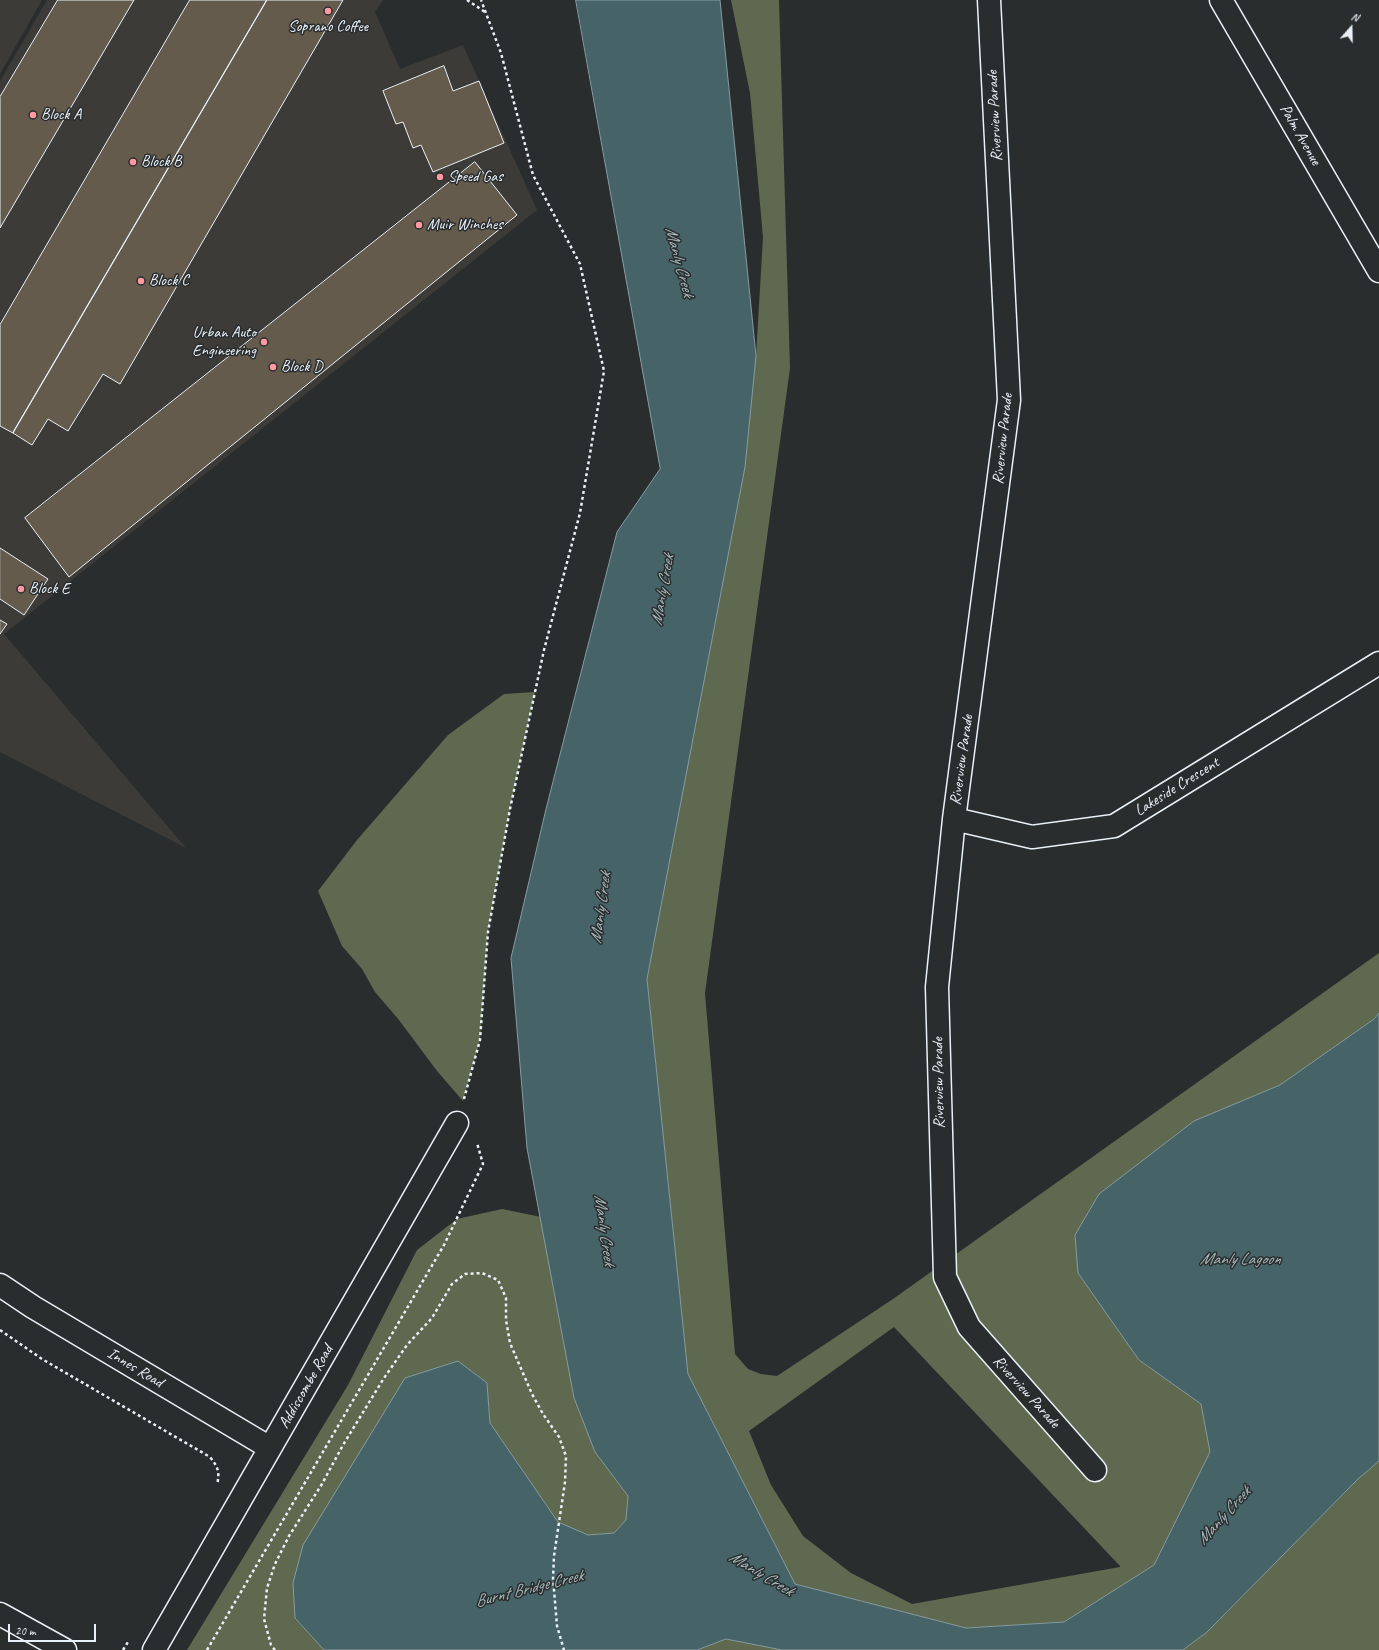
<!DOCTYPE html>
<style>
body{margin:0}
#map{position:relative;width:1379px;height:1650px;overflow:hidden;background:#2a2d2e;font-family:Caveat,sans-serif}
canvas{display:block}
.north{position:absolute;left:1331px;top:8px;width:40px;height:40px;-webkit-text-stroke:3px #2a2d2e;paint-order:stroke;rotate:20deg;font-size:11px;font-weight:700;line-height:16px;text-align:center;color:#e8f1f8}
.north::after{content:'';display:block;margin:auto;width:14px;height:18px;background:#e8f1f8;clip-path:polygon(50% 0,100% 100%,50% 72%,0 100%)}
.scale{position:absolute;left:8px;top:1624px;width:88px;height:18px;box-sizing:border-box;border:2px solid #e8f1f8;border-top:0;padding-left:5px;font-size:12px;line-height:14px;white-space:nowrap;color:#e8f1f8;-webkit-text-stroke:3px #2a2d2e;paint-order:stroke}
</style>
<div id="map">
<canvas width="1379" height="1650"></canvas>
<div class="north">N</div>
<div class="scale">20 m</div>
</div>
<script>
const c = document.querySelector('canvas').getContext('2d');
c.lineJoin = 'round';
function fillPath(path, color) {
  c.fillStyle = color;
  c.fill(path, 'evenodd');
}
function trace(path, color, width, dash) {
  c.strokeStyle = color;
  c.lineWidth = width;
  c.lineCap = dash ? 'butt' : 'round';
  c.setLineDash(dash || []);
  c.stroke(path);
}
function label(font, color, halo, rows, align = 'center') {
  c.font = font + ' Caveat,sans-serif';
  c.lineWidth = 3;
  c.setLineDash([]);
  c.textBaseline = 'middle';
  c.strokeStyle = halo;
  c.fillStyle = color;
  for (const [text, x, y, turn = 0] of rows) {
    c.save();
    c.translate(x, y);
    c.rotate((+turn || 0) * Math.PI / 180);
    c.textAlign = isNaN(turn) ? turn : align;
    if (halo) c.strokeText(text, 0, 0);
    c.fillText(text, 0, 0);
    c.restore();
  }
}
const built = new Path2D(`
 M0,0H42L0,74Z
 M47,0H383L375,12L400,69L463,45L537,210L4,634L186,848L0,752V81Z`);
const green = new Path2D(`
 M731,0H779L790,368L705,993L735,1354L748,1369L761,1374L777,1376L893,1299L1379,953V1013L1374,1019L1280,1085L1194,1121L1099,1194L1078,1273L1139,1360L1201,1404L1210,1452L1154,1565L1064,1622L966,1628L795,1584L688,1374L647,979L756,356L763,237L750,93ZM894,1327L1120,1566V1567L912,1604L851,1573L803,1536L771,1485L749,1431Z
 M535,692L510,809L488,932L480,1040L463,1101L437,1071L399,1020L375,992L362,969L342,946L318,891L357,840L448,735L504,694Z
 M502,1209L541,1217L561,1328L595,1452L628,1496L626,1520L614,1533L588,1535L558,1522L490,1423L487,1383L458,1361L405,1378L295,1618L324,1650H187L348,1385L417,1250L457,1219Z
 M1379,1461V1650H1183L1207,1632L1358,1479Z
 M726,1639L782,1650H697Z`);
const water = new Path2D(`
 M576,0H720L756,356L745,467L647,979L688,1374L795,1584L966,1628L1064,1622L1154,1565L1210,1452L1201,1404L1139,1360L1078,1273L1075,1235L1099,1194L1194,1121L1280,1085L1374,1019L1379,1013V1461L1358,1479L1207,1632L1183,1650H782L726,1639L697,1650H324L295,1618L293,1583L303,1545L405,1378L458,1361L487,1383L490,1423L558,1522L588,1535L614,1533L626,1520L628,1496L595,1452L574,1398L527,1148L511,958L546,809L617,532L660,469Z`);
const building = new Path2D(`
 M58,0H134L0,228V97Z
 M190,0H267L13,433L0,426V325Z
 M267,0H343L120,384L103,374L68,431L48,419L32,445L13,433Z
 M444,66L453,91L479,81L504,143L433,172L421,145L413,148L403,122L396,124L383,91Z
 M475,162L517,215L69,577L25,518Z
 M0,548L48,579L24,615L0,599Z
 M0,620L7,624L0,634Z`);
const path = new Path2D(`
 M467,0L485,12
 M464,1099L480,1040L488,932L510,809L544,650L580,513L604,371L580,264L533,175L501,53L481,0
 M0,1330L42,1359L210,1457C218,1467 220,1472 217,1485
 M123,1650L128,1642
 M207,1650L444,1245L483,1164L477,1143
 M275,1650L271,1645L264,1619L267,1588L275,1564L289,1536L322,1484L343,1445L384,1378L407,1345L432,1318L452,1284L465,1274L482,1273L498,1280L506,1298V1320L510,1343L532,1394L543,1414L559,1437L566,1456L565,1482L554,1556L553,1578L557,1626L564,1650`);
const minor = new Path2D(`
 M989,0L1009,400L954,819L937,987L945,1277L969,1327L1095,1470
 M1221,0L1379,271
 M954,819L1032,837L1114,826L1379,663
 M0,1285L33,1307L270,1448
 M0,1614L65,1650
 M154,1650L457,1123`);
const markers = [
 [328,11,4,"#ff9aa2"],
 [33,115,4,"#ff9aa2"],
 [133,162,4,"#ff9aa2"],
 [440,177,4,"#ff9aa2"],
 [419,225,4,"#ff9aa2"],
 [141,281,4,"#ff9aa2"],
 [264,342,4,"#ff9aa2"],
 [273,367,4,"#ff9aa2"],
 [21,589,4,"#ff9aa2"]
];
const poiNames = [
 ["Soprano Coffee",328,27,"center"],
 ["Block A",41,115],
 ["Block B",141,162],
 ["Speed Gas",448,177],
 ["Muir Winches",427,225],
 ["Block C",149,281],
 ["Urban Auto",256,333,"right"],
 ["Engineering",256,351,"right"],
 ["Block D",281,367],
 ["Block E",29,589]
];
const streetNames = [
 ["Riverview Parade",995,116,-93],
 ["Palm Avenue",1300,135,60],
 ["Riverview Parade",1003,439,-84],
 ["Riverview Parade",962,760,-82],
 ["Lakeside Crescent",1177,787,-32],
 ["Riverview Parade",939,1083,-91],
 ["Innes Road",135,1368,31],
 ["Addiscombe Road",306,1387,-60],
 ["Riverview Parade",1026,1392,48]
];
const waterNames = [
 ["Manly Creek",679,262,75],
 ["Manly Creek",663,590,-80],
 ["Manly Creek",601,908,-82],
 ["Manly Creek",604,1230,82],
 ["Manly Lagoon",1240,1260],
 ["Manly Creek",1224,1516,-48],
 ["Manly Creek",761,1574,31],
 ["Burnt Bridge Creek",529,1589,-14]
];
fillPath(built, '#3c3b37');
fillPath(green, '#5f6950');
fillPath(water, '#466467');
trace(water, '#879ca1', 1);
fillPath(building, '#655b4d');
trace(building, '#e8f1f8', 1);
trace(minor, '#e8f1f8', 25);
trace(path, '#e8f1f8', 2.5, [3, 3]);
trace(minor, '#2a2d2e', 22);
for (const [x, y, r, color] of markers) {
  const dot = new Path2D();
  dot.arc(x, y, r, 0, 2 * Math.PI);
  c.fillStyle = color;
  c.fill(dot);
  trace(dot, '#2a2d2e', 1.5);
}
label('16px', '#e8f1f8', '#2a2d2e', poiNames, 'left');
label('16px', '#e8f1f8', '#2a2d2e', streetNames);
label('italic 17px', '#a7b9be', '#2a2d2e', waterNames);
</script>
